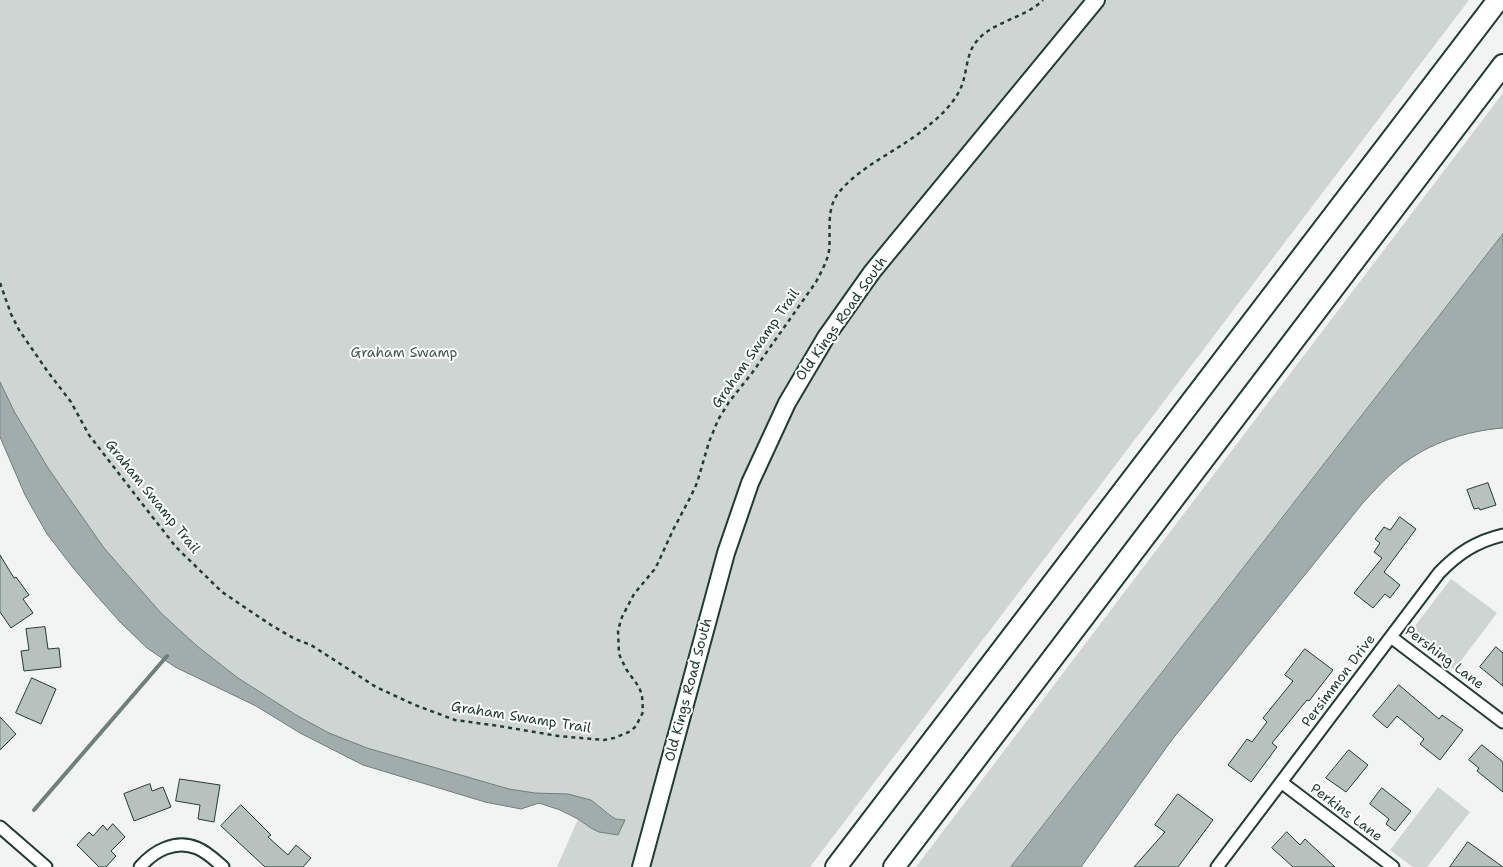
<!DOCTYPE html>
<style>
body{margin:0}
canvas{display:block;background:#f2f3f3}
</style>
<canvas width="1503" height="867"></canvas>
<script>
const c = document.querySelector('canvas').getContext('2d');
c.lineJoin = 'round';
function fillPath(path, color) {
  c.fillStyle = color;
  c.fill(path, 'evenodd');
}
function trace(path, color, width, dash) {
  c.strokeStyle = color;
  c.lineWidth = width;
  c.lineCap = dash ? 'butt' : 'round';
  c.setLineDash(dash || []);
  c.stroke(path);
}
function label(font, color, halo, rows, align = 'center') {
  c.font = font + ' "Shantell Sans",sans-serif';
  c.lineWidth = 4;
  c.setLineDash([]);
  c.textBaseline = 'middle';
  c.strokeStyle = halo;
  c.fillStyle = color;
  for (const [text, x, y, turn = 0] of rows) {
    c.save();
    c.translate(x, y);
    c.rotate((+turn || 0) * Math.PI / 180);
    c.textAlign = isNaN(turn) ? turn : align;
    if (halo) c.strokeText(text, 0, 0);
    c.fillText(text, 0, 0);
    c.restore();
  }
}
const green = new Path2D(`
 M0,0H1085L911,211L846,293L816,337L790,380L775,408L750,461L731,511L690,650L672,724L633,867H557L578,819L591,828L616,819L591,800L568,794L535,793L509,789L367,748L329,733L296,715L238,678L197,646L161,613L104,548L48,468L15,413L0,382Z
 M1105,0H1469L810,867H651L733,558L748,512L768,461L801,393L825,352L878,275Z
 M1503,93V234L1011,867H916Z
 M1451,579L1497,613L1454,670L1408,635Z
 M1438,787L1470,812L1427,867H1413L1390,850Z`);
const water = new Path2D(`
 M1503,234V428C1466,431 1429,443 1400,466C1386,477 1374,491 1362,504L1171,741L1081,867H1011Z
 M0,382L15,413L48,468L104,548L161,613L197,646L238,678L296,715L329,733L367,748L509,789L535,793L568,794L591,800L611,816L616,819L625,820L618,835L599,832L591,828L578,819L560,810L539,803L521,809L485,802L363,765L300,733L256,706L175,667L147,648L120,622L96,595L74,569L47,534L25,495L0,437Z`);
const stream = new Path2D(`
 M34,810L167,656`);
const building = new Path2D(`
 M1488,483L1496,505L1480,510L1479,508L1474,509L1467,490Z
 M1400,517L1416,529L1384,572L1400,585L1390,598L1385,594L1373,608L1354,593L1382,558L1374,552L1380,543L1375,539L1384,527L1390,530Z
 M0,555L14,578L16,577L29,595L23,599L33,613L11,628L0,612Z
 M45,627L48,649L59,648L61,667L24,671L21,651L29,650L26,629Z
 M1496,647L1503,653V686L1480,667Z
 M1305,649L1333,670L1309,701L1307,700L1272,743L1277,747L1251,782L1228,765L1247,739L1252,742L1267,722L1263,718L1293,681L1285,675Z
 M32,678L56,689L41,724L16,713Z
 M1399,685L1439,719L1442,715L1463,730L1440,760L1420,744L1424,739L1397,716L1387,728L1373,716Z
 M0,717L16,734L0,750Z
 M1482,745L1503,762V792L1477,771L1479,768L1469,760Z
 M1349,750L1368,765L1346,792L1326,778Z
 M180,779L220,785L214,822L198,819L200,805L176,801Z
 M150,784L152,791L163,787L171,807L134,821L124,794Z
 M1382,788L1411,811L1395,831L1386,824L1389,819L1370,804Z
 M1178,794L1213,820L1178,867H1134L1165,832L1155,825Z
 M241,805L271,835L268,837L288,855L296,845L311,858L303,867H265L221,826Z
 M113,824L125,837L111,851L116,856L106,867H99L77,845L89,832L93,836L103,825L107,830Z
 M1287,832L1300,845L1305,839L1335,867H1293L1272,848Z
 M1468,842L1503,867H1450Z`);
const path = new Path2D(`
 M0,283L11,314L19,330L48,372L71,402L89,435L154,519L176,547L222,592L271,625L295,639L311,645L376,687L415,705L455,720L499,726L558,736L604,740L614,738L631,731L636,726L643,712L642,695L639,687L626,669L619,654L618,630L622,617L634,594L654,570L658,563L673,530L691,496L697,483L709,442L718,420L729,402L752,373L816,282C821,272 827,262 829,251C831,232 826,211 837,195C857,167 902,149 928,126C942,115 958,99 963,82C967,69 967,53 976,42C992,21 1024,19 1043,0`);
const street = new Path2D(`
 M1391,637L1503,722
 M1281,782L1393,867
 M0,827L46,867
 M140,867C154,851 175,839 197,848C207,852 215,860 223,867
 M1217,867L1439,573C1458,553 1477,541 1503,535`);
const secondary = new Path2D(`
 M641,867L726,553L750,483L787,403L826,337L872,272L1096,0`);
const highway = new Path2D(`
 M836,867L1498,0
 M894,867L1503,65`);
const streetNames = [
 ["Old Kings Road South",842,319,-55],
 ["Graham Swamp Trail",756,349,-55],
 ["Graham Swamp Trail",152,497,51],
 ["Pershing Lane",1444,658,37],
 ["Persimmon Drive",1339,681,-53],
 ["Old Kings Road South",689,690,-75],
 ["Graham Swamp Trail",521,718,9],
 ["Perkins Lane",1346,813,37]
];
const parkNames = [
 ["Graham Swamp",404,353]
];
fillPath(green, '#ced5d3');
fillPath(water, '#a1adaa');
trace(water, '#6d807b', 1);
trace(stream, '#6d807b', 4);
fillPath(building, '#b7c1bd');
trace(building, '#1f3d34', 1);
trace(street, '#1f3d34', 15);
trace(secondary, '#1f3d34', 20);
trace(highway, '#1f3d34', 24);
trace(path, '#1f3d34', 2.5, [4, 4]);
trace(street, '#fff', 11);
trace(secondary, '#fff', 16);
trace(highway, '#fff', 20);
label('14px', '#1f3d34', '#fff', streetNames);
label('14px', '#425b54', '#fff', parkNames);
</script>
